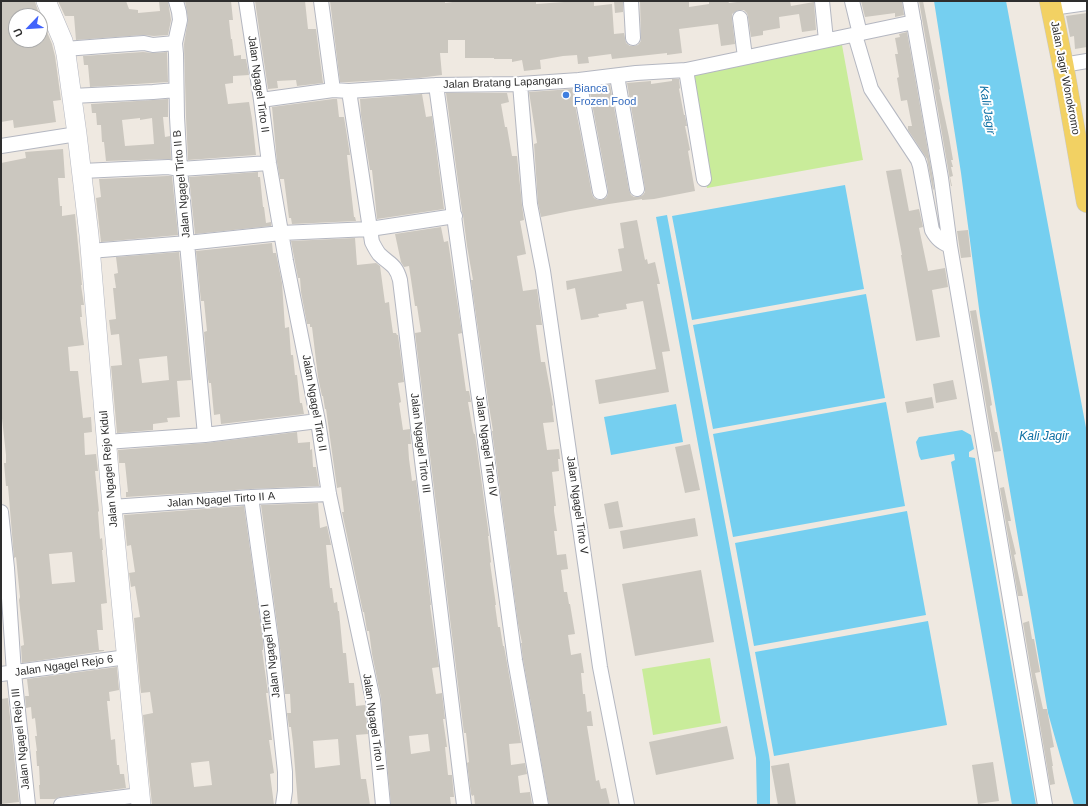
<!DOCTYPE html>
<style>
body{margin:0}
#map{position:relative;width:1088px;height:806px;overflow:hidden;background:#efe9e1;font-family:Arial,sans-serif}
canvas{display:block}
.frame{position:absolute;inset:0;border:2px solid #2e2e2e;pointer-events:none}
.north{position:absolute;left:8px;top:8px;width:40px;height:40px;box-sizing:border-box;background:#fff;border:1px solid #ababab;border-radius:50%;rotate:245deg;font-size:11px;font-weight:700;line-height:16px;text-align:center;color:#2e2e2e}
.north::after{content:'';display:block;margin:auto;width:14px;height:18px;background:#4264fb;clip-path:polygon(50% 0,100% 100%,50% 72%,0 100%)}
</style>
<div id="map">
<canvas width="1088" height="806"></canvas>
<div class="frame"></div>
<div class="north">U</div>
</div>
<script>
const c = document.querySelector('canvas').getContext('2d');
c.lineJoin = 'round';
function fillPath(path, color) {
  c.fillStyle = color;
  c.fill(path, 'evenodd');
}
function trace(path, color, width, dash) {
  c.strokeStyle = color;
  c.lineWidth = width;
  c.lineCap = dash ? 'butt' : 'round';
  c.setLineDash(dash || []);
  c.stroke(path);
}
function label(font, color, halo, rows, align = 'center') {
  c.font = font + ' Arial,sans-serif';
  c.lineWidth = 4;
  c.setLineDash([]);
  c.textBaseline = 'middle';
  c.strokeStyle = halo;
  c.fillStyle = color;
  for (const [text, x, y, turn = 0] of rows) {
    c.save();
    c.translate(x, y);
    c.rotate((+turn || 0) * Math.PI / 180);
    c.textAlign = isNaN(turn) ? turn : align;
    if (halo) c.strokeText(text, 0, 0);
    c.fillText(text, 0, 0);
    c.restore();
  }
}
const pitch = new Path2D(`
 M842,45L863,160L707,188L686,72Z
 M710,658L721,723L653,735L642,669Z`);
const water = new Path2D(`
 M934,1H1006L1087,433V805H1074L1048,713L980,316L961,173Z
 M845,185L864,289L692,320L672,216Z
 M667,215L769,755L770,762V805H757L756,758L656,217Z
 M866,294L885,398L713,429L693,325Z
 M886,402L905,506L733,537L713,434Z
 M676,404L683,442L611,455L604,417Z
 M962,430L971,435L974,449L969,452V457L975,458L1036,805H1012L951,462L955,460L954,454L921,460L919,456L916,442L919,437Z
 M907,511L926,615L754,646L735,543Z
 M928,621L947,725L774,756L755,652Z`);
const building = new Path2D(`
 M1,1H35L36,5L40,16H16V40H40V20H42L52,44L55,56L61,100L53,101L56,122L14,128L13,120L1,122Z
 M58,1H126L129,9L138,10V13L160,11L159,1H168L171,20L168,35L154,36L143,35L76,40L74,16H65Z
 M185,1H231L233,20H229L231,39H232L234,56L241,55V59H246L249,75L233,76V83L225,84L228,104L249,102L252,119L256,155L188,160L186,117L184,44L188,19Z
 M255,1H305L308,29H316L323,83L297,86L296,80L277,81L278,88L268,89Z
 M330,1H445V3L460,1H536V4L578,1H594V6L612,4L614,34L624,33L626,43L630,46H633L638,45L641,41V38L640,1H659V2L689,1V7L709,4V1H728L729,3L745,1H790L791,6L814,2L816,30L802,32L799,14L779,17L780,28L763,31V35L751,37L748,17L747,13L744,10H739L735,12L732,14V19L735,44L721,46L718,24L679,29L682,53L667,55V53L612,59L611,54L588,57L589,63L578,64L577,55L563,56L540,60L541,69L524,71L522,60L512,62V59H494V58H465V40H448V53H440L442,75L419,78L349,82H340Z
 M614,1H623V12L615,13Z
 M861,1H902L904,15L895,17V13L865,17Z
 M919,1H923L940,89L939,90L949,137L953,160H951L953,167H951L953,176L950,177L952,186H951Z
 M1087,13V47L1075,49L1074,36L1070,37L1066,16Z
 M907,32L933,179L934,189L933,190L927,159L908,130V126H912L907,100L901,101L897,78L899,77L895,54H898L895,38L900,37L899,34Z
 M143,52L154,53L167,52L168,82L90,87L88,65H84L83,56Z
 M672,79H679L680,88L679,89L684,115H685L687,126H685L690,150L688,151L695,191L654,199L642,200V199L609,204L570,211L541,217L538,203L534,144L537,143L529,92L572,89L592,194L594,198L598,200H601L606,198L608,194V190L589,87L610,85L629,190L631,195L634,197H638L643,195L645,192V188L627,83L651,81V84L672,81Z
 M446,93H507L509,102L501,104L505,127H507L512,156H517L522,205L524,220L520,221L526,254L517,256L523,291L537,289L542,325H536L541,362H545L553,405L552,406L554,422L543,423L547,450L559,449L560,459H558L559,471L552,472L556,506H554V511L557,531H554L557,555L566,554L568,569L561,570L564,592H567L569,604H570L575,634L568,635L571,655L581,653L584,673H581L583,694H585L587,712L591,711L593,726H587L596,781L599,780L601,789L606,788L610,805H549L523,659L521,643H522L518,623L492,431H493L488,400L471,280H473L467,246L463,215L462,211Z
 M422,94L426,117L432,116L444,209L377,219L372,170H370L361,115L360,99Z
 M168,99V117H163L165,137L170,136L171,159L106,161L104,142H102L101,125H97L96,113H92L91,104ZM140,118V120L152,118L154,144L125,146L122,120Z
 M333,99H337L339,117H344L350,155H347L354,217H355L356,221L292,224L291,218H289L284,179H280L277,162L272,107Z
 M63,149L65,178H58L60,206H62V216L75,214L82,285H81L84,305H81L82,317H80L84,345L68,347L70,371H78L83,418L91,417L92,432L84,433L85,455L96,454L98,471H95L99,511L98,512L100,539L102,538L103,550H102L107,603L101,604L103,630H97L99,650H104V651L22,663L21,646L24,645L19,600L20,597L16,557L14,558L8,486H6L4,463H6V455L1,409V163L26,158L25,152ZM72,552L75,582L52,584L49,554Z
 M901,169L909,211L919,209L923,227L919,228L928,271L945,268L948,287L932,290L940,337L916,341L901,255H902L886,171Z
 M258,172V177H260L263,207H264L266,223L271,222V226L195,234L189,177Z
 M167,176H172L178,235L101,242L96,198L101,197L99,179Z
 M637,220L645,260L647,259L648,264L655,262L660,284H657L670,351L662,352L669,392L599,404L595,380L656,369L643,301L626,304L627,309L598,314L599,317L581,320L575,288L567,290L566,281L622,271L618,249L624,248L620,223Z
 M441,227L444,242L448,241L462,333L458,334L466,391H469L471,402H468L473,431L474,434H475L489,536H488L491,562L490,563L496,605H495L498,627H500L503,646H504L521,743L509,744L511,765L525,763L527,774L518,776L520,793L530,792L532,805H512V804L502,805H475L474,795L472,796L471,794L467,763L469,762L466,733H464L462,717L415,333L421,332L417,306H415L409,266L404,267L401,262L395,234Z
 M968,230L971,257L961,258L957,231Z
 M355,238L357,265L376,263L380,266L385,303L389,302L390,312L393,333H396L397,335H398L404,382L398,383L401,402L399,403L403,430L410,429L411,444H408L409,459L412,481L416,480L431,605H430L439,667L432,668L436,694L442,693L445,719H443L447,747H445L448,775H452L454,797H450L451,805H391L381,698L372,654L369,631H367L364,612H363L342,512H344L341,487L337,488L326,409H325L323,396H322L318,377L312,327H310V324H307L301,292L300,278H298L291,241ZM428,734L430,751L411,754L409,736Z
 M272,243L273,253H276L282,283L285,328L289,327L291,355H293L295,375H297L300,403H302L304,414L221,424L220,414L214,415L211,383H209L208,379L204,332L207,331L204,301H201L196,251Z
 M179,252L191,380L177,381L180,417L167,418L168,422L153,424V430L117,433L111,366L122,365L119,334L111,335L109,320L116,319L113,288H116L114,274L118,273L116,257ZM167,356L169,380L142,383L139,359Z
 M976,310L992,405L990,406L995,432H997L1001,451L994,452L970,311Z
 M953,380L957,399L936,403L933,384Z
 M932,397L934,408L907,413L905,402Z
 M297,432L298,443L310,442V450L312,449L313,467H316L319,486L250,489L126,497V492H128L125,463H119L118,450L206,443Z
 M690,444L700,490L685,493L675,447Z
 M1004,487L1011,521H1008L1016,554L1014,555L1023,596H1018L1000,488Z
 M618,501L623,527L609,529L604,504Z
 M318,503L320,528L327,526L331,545H326L330,588H332L334,603L337,602L338,611H339L343,653H346L349,683H354L356,706L365,705L368,734L356,735L361,779H366L370,805H298L293,743L291,727H289L287,713H291L290,694H285L279,639L261,505ZM338,739L340,765L315,768L313,741Z
 M244,506L263,641V650H262L268,693H266L272,740H269L274,773L270,774L274,805H253V804L241,805H152L143,715L153,713L150,692L141,693L134,618L140,617L135,586L131,587L129,573L135,572L131,545L127,546L124,515ZM209,761L212,785L194,787L191,763Z
 M695,518L698,536L623,549L620,531Z
 M701,570L714,642L635,656L622,584Z
 M1029,621L1032,639H1034L1040,672L1035,673L1043,709H1047L1054,747L1050,748L1053,766H1052L1055,784L1050,785L1023,623Z
 M117,667L119,690L109,692L110,701H107L111,740L115,739L117,765H119L120,774H124L126,788L60,797L55,799H40L39,785H40L39,766H37L36,751H37L35,736H37L35,718L32,719L31,707L26,708L25,696H29L27,679Z
 M8,698L19,802L1,804V699Z
 M727,726L734,759L656,775L649,742Z
 M993,762L999,801L978,804L972,765Z
 M789,763L796,805H778L771,766Z`);
const street = new Path2D(`
 M176,1L179,12L180,20L175,43L176,54L177,117L180,169L205,435
 M246,1L261,100L269,163L286,261L318,421L329,494L373,700L383,805
 M321,1L333,90
 M631,1L633,38
 M822,1L826,40
 M852,1L860,34
 M910,1L941,178L950,246
 M1052,8L1087,3
 M740,18L745,57
 M855,35L871,89L918,160L920,166L932,230C937,239 941,242 950,246L1045,805
 M65,49L116,45L144,43L153,45L175,43
 M1063,65L1087,61
 M686,70L704,179
 M617,76L637,189
 M579,80L600,192
 M520,84L530,204L543,271L600,667L627,805
 M436,85L515,660L541,805
 M349,91L372,242C374,246 376,250 379,254C389,264 396,264 400,280L464,805
 M72,96L153,92L176,90
 M261,100L333,90L349,91L436,85L520,84L579,80L636,73L686,70L914,22
 M1,146L77,134
 M82,171L168,167L180,169L269,163
 M90,251L187,243L281,233L370,229L455,216
 M106,442L205,435L318,421
 M251,497L271,640L285,772V791L283,805
 M112,507L251,497L329,494
 M1,512L7,568L14,673L28,805
 M1,674L127,657
 M61,805L140,795`);
const secondary = new Path2D(`
 M46,1L63,41L66,54L77,134L89,235L112,507L141,805`);
const primary = new Path2D(`
 M1050,1L1063,65L1087,202`);
const markers = [
 [566,95,4,"#3f7fe0"]
];
const streetNames = [
 ["Jalan Jagir Wonokromo",1065,78,79],
 ["Jalan Bratang Lapangan",503,83,-2],
 ["Jalan Ngagel Tirto II",258,84,82],
 ["Jalan Ngagel Tirto II B",182,184,-95],
 ["Jalan Ngagel Tirto II",314,403,80],
 ["Jalan Ngagel Tirto III",420,443,83],
 ["Jalan Ngagel Tirto IV",486,446,82],
 ["Jalan Ngagel Rejo Kidul",109,469,-95],
 ["Jalan Ngagel Tirto II A",221,500,-4],
 ["Jalan Ngagel Tirto V",577,505,82],
 ["Jalan Ngagel Tirto I",271,651,-97],
 ["Jalan Ngagel Rejo 6",64,666,-8],
 ["Jalan Ngagel Tirto II",373,722,82],
 ["Jalan Ngagel Rejo III",21,739,-96]
];
const shopNames = [
 ["Bianca",574,89],
 ["Frozen Food",574,102]
];
const waterNames = [
 ["Kali Jagir",987,110,81],
 ["Kali Jagir",1044,437]
];
fillPath(pitch, '#c9ec9a');
fillPath(water, '#75cff0');
fillPath(building, '#cbc7bf');
trace(street, '#b4b7c1', 16);
trace(secondary, '#b4b7c1', 20);
trace(primary, '#c9c9c9', 22);
trace(street, '#fff', 14);
trace(secondary, '#fff', 19);
trace(primary, '#f2d163', 21);
for (const [x, y, r, color] of markers) {
  const dot = new Path2D();
  dot.arc(x, y, r, 0, 2 * Math.PI);
  c.fillStyle = color;
  c.fill(dot);
  trace(dot, '#fff', 1.5);
}
label('11px', '#2e2e2e', '#fff', streetNames);
label('11px', '#366cbe', '#fff', shopNames, 'left');
label('italic 12px', '#0d6fa3', '#fff', waterNames);
</script>
